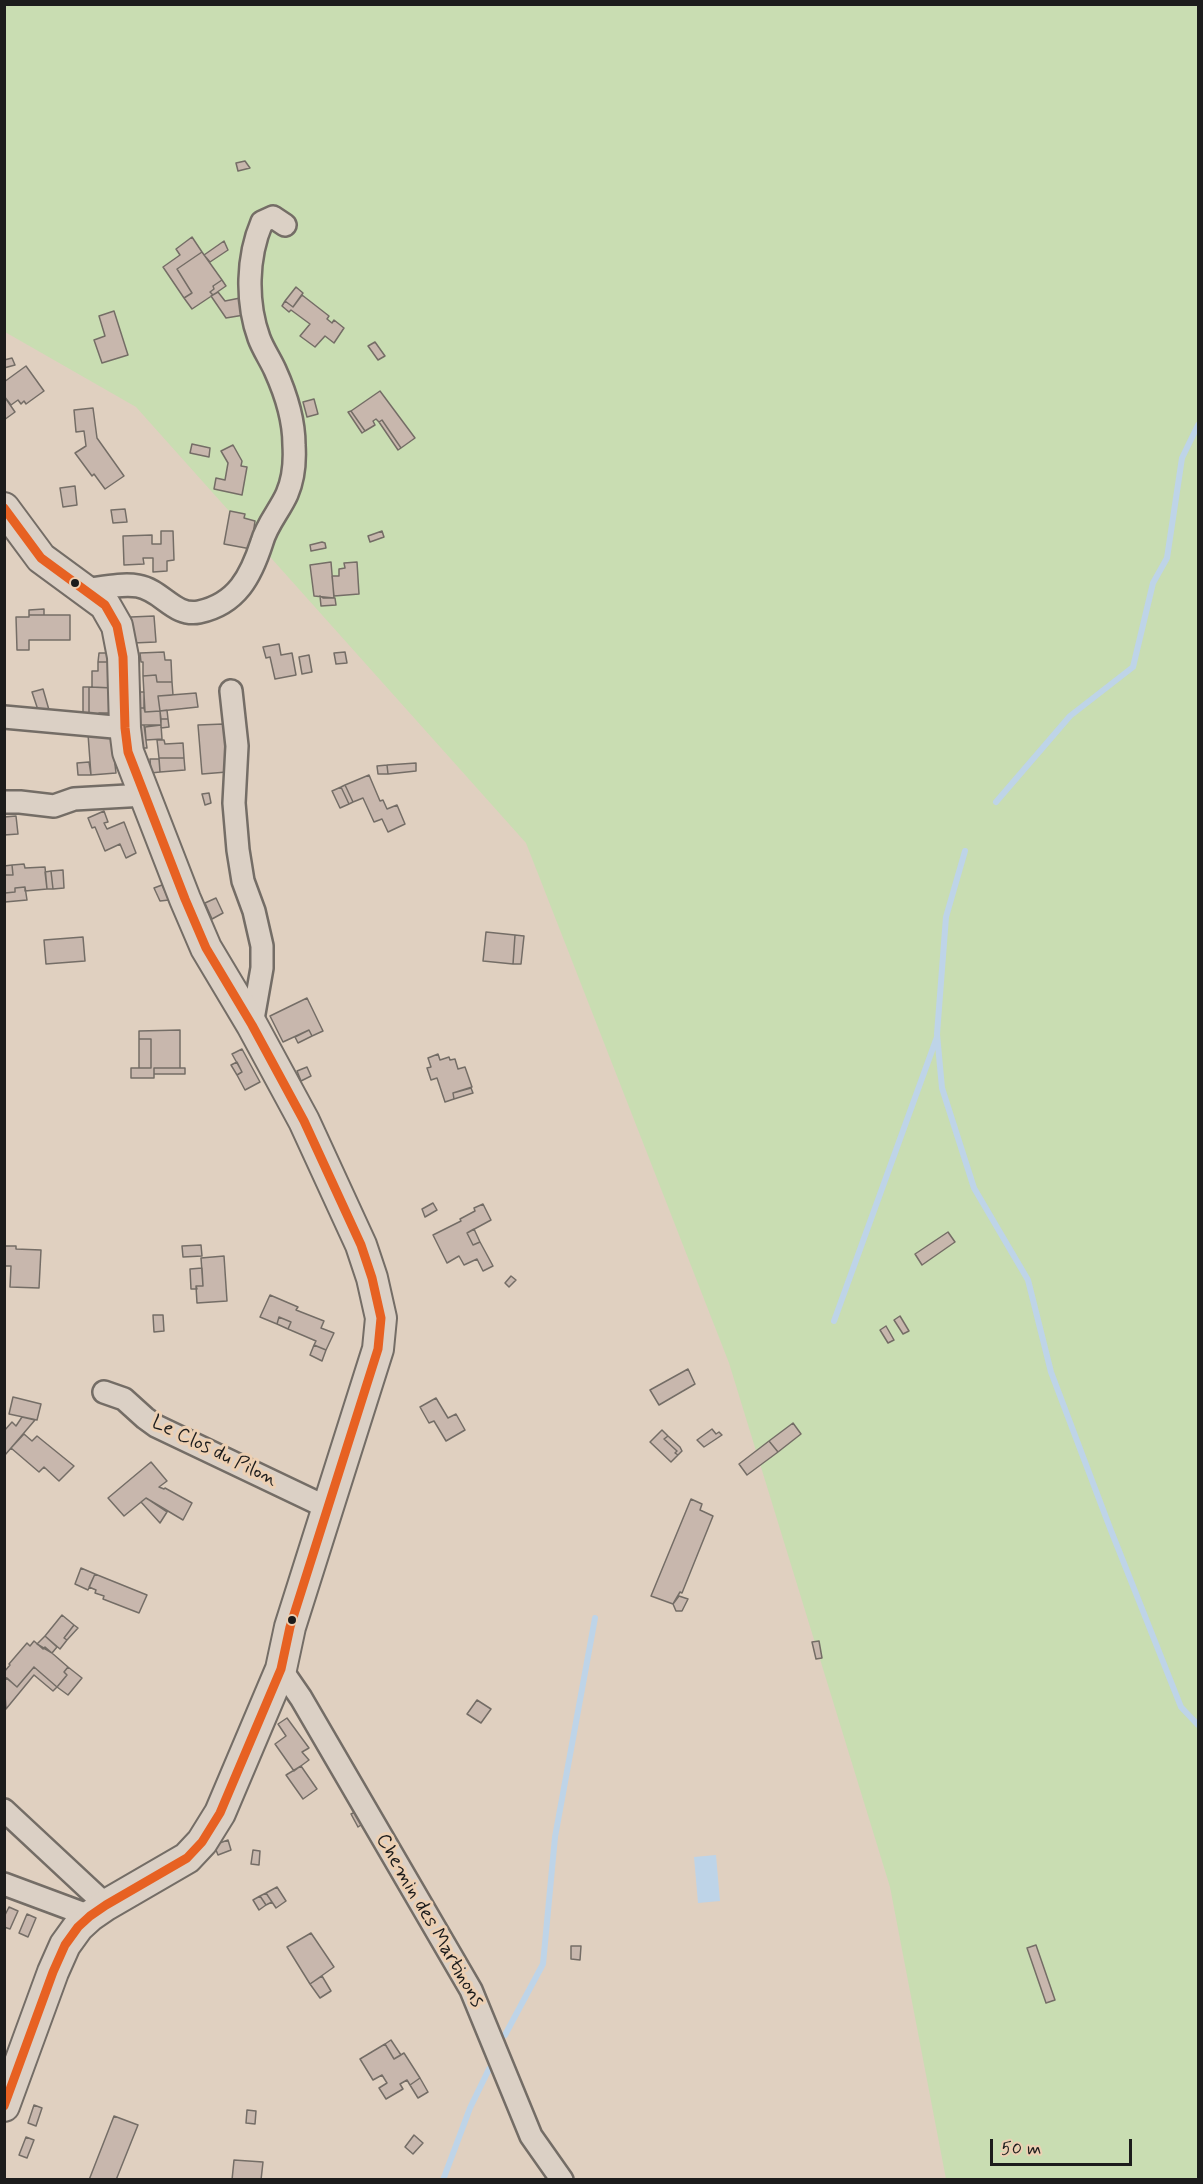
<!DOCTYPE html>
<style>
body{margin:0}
#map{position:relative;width:1203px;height:2184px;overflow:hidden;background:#e0d0c0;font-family:Mynerve,sans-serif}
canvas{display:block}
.frame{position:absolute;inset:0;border:6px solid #1c1c1c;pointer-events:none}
.scale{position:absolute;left:990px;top:2139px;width:142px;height:27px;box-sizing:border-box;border:3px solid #1c1c1c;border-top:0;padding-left:8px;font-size:18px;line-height:21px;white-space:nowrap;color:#1c1c1c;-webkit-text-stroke:4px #edd0b3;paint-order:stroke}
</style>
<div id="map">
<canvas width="1203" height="2184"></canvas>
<div class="frame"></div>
<div class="scale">50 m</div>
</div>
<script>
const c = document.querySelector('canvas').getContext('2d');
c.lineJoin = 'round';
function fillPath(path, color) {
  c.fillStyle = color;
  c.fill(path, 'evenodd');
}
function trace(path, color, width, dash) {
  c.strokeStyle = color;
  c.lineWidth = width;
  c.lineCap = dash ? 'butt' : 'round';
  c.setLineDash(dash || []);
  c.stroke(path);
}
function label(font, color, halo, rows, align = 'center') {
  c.font = font + ' Mynerve,sans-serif';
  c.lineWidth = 6;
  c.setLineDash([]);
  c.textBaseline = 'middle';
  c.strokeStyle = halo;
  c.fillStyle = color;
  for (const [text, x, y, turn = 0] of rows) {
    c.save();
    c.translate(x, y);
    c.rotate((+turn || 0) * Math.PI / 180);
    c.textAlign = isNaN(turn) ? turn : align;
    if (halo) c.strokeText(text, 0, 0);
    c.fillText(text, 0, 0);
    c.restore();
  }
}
const green = new Path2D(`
 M5,5H1198V2179H946L890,1887L729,1363L526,843L136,407L5,332Z`);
const water = new Path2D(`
 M716,1855L720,1901L698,1903L694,1857Z`);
const stream = new Path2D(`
 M996,802L1070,716L1133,667L1153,583L1167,558L1182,458L1198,425
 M965,851L946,917L937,1034L942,1088L974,1188L1028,1280L1051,1372L1110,1528L1181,1707L1198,1725
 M834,1321L937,1037
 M505,2035L543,1964L555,1837L595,1618
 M443,2180L470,2108L489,2069`);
const building = new Path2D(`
 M245,161L250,168L238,171L236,163Z
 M192,237L202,252L177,269L192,293L184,298L163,267L180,255L176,249Z
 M224,241L228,250L210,262L204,255Z
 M202,252L222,280L213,286L214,289L210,292L213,295L192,309L184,298L192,293L177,269Z
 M222,280L226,286L213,295L210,292L214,289L213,286Z
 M296,287L303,293L293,307L285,301Z
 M218,292L225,301L240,298L244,315L226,318L211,296Z
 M302,295L329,316L327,319L332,323L334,320L344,328L334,343L325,336L315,347L300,336L310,324L291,310L289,312L282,306L285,301L293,307Z
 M114,311L128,355L102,363L94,340L105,336L99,316Z
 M375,342L385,356L378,360L368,346Z
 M12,358L15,365L4,368V360Z
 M26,366L44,391L26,404L24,401L21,404L18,400L11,405L4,396V382Z
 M380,391L415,438L401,448L382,420L379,422L376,419L373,421L375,425L365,431L351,411Z
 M4,396L15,412L4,420Z
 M314,399L318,414L307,417L303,402Z
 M93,408L97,438L124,476L105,489L94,474L92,476L75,453L86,446L84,431L76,432L74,410Z
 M351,411L365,431L362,433L348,412Z
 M382,420L401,448L398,450L379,422Z
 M192,444L210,448L209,457L190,453Z
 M233,445L242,461L241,466L247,467L242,495L214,489L216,478L225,480L228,463L221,451Z
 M75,486L77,505L63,507L60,488Z
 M125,509L127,522L113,523L111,510Z
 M230,511L245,514L244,518L255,521L251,549L224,544Z
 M161,531H173L174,560L167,561V571L153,572V558H143L144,564L124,565L123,536L152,535V544H161Z
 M382,531L384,537L370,542L368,536Z
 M322,542L325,543L326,548L311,551L310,545Z
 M331,562L334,598L314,596L310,565Z
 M357,562L359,594L334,596L332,576H339V569L345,568L344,563Z
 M320,596L323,598H335L336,605L321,606Z
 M44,609V615H29V610Z
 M29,615H70V640H29V650H17L16,617H29Z
 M154,616L156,642L133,643L131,617Z
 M279,644L281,655L292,653L296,675L275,679L270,657L266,658L263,647Z
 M164,652L165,660H171L172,682H157L156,675L143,676V662H141L140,653Z
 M345,652L347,663L336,664L334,653Z
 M99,653H113V662H98Z
 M309,655L312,672L302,674L299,657Z
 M98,662H113V688L92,687V671H98Z
 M156,675L157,682H172L173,695L158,696L160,711L145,712L143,676Z
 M130,684H139L140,692H144V708H132Z
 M83,687H89V719H83Z
 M89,687L113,688V713H99V718L89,719Z
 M43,689L49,710L39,713L32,692Z
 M196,693L198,707L160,711L158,696Z
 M132,708H144L145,712L160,711L161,725H133Z
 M167,710L168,719H161L160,711Z
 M161,719H168L169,727L161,728Z
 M224,724L227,772L202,774L198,725Z
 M133,725H144L147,748H141Z
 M161,725L162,739L146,740L145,727Z
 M111,732L116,773L91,775L88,734Z
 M157,740H164L165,744L183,743L184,758H159Z
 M159,758H184L185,770L160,772Z
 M150,759H159L160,772L151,773Z
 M89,762L91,775H78L77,763Z
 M416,763V771L388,774L387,765Z
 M387,765L388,774H378L377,766Z
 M369,775L380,801L383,800L387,809L397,805L405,824L388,832L382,819L374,822L363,798L353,802L345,785Z
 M345,785L353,802L349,804L341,787Z
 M341,787L349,804L340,808L332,791Z
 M209,793L211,803L205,805L202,794Z
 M104,811L108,822L104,823L107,829L124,822L136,853L126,858L120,844L105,851L95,827L92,828L88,818Z
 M16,816L18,834L4,835V817Z
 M24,864L25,868L45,867L47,889L25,891V887L15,888V892L5,893L4,875H13L12,865Z
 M12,865L13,875H4V866Z
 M63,870L64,888L53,889L51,871Z
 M51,871L53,889H47L45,872Z
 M162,885L169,900L160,901L154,888Z
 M25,887L27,900L5,902V893L15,892V888Z
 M216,898L223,913L212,919L205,903Z
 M486,932L515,935L513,964L483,961Z
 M515,935L524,936L521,964H513Z
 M83,937L85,961L46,964L44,940Z
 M307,998L323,1031L312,1036L309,1030L283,1042L270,1016Z
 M180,1030V1068H154V1078H131V1068H151V1039H139V1031Z
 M309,1030L312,1036L298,1043L295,1037Z
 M139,1039H151V1068H139Z
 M242,1049L260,1082L245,1090L237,1075L242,1072L232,1054Z
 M438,1054L440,1060L449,1057L450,1060L455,1059L458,1069L465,1067L472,1087L453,1093L454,1099L445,1102L437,1078L431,1080L427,1068L431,1067L428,1058Z
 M237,1062L242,1072L237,1075L231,1065Z
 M307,1067L311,1076L301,1081L297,1071Z
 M154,1068H185V1074H154Z
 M471,1088L473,1093L454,1099L453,1093Z
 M433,1203L437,1210L425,1217L422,1209Z
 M483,1204L491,1220L467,1233L473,1245L480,1242L493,1266L483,1271L477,1259L464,1265L459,1256L447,1263L433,1235L461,1221L460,1219L475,1211L474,1208Z
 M474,1229L480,1242L473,1245L467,1233Z
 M948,1232L955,1242L922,1265L915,1254Z
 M201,1245L202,1256L183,1257L182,1246Z
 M4,1246H16V1249L41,1250L39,1288L10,1287L11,1266H4Z
 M224,1256L227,1301L197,1303L196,1286H203L201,1258Z
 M202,1268L203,1286H196L197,1289H191L190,1269Z
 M511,1276L516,1280L509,1287L505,1283Z
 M270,1295L298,1307L296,1310L324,1321L321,1328L334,1333L326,1350L314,1345L316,1341L288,1329L291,1322L279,1317L277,1324L260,1317Z
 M153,1315H163L164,1331L154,1332Z
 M900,1316L909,1331L903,1334L894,1320Z
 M279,1317L291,1322L288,1329L277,1324Z
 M886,1326L894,1340L888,1343L880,1330Z
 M314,1345L326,1350L322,1361L310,1355Z
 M688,1369L695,1384L659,1405L650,1390Z
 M13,1397L41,1404L37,1420L9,1414Z
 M436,1398L448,1418L456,1414L465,1430L446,1441L434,1421L429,1423L420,1407Z
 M22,1417L35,1420L5,1455L4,1431L12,1422L16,1426Z
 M793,1423L801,1434L778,1452L769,1441Z
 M712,1429L716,1434L719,1432L722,1435L704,1447L697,1440Z
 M662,1430L668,1436L664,1439L677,1451L675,1453L678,1455L671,1462L650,1442Z
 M24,1434L32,1441L37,1436L74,1466L59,1481L44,1467L39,1472L11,1448Z
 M668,1436L680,1447L682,1451L678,1455L675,1453L677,1451L664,1439Z
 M769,1441L778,1452L747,1475L739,1464Z
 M151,1462L167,1481L159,1487L164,1489L165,1488L192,1503L183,1520L146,1498L124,1516L108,1498Z
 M146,1498L167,1512L160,1523L141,1502Z
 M691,1499L702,1504L700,1510L713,1516L682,1593L680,1592L673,1604L651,1596Z
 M81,1568L95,1574L88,1590L75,1584Z
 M95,1574L147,1595L139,1613L103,1599L104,1596L95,1593L96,1590L89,1587Z
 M679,1596L688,1599L682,1611H676L673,1604Z
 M62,1615L74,1625L64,1638L67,1640L60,1649L45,1636Z
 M74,1625L78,1628L67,1640L64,1638Z
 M45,1636L57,1647L52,1653L37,1644Z
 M34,1641L43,1649L45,1647L68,1667L64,1672L67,1675L57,1687L34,1667L17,1687L4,1676V1672L10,1665L9,1664L27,1643L30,1646Z
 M819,1641L822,1658L816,1659L812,1642Z
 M34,1667L57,1687L53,1691L34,1675L6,1709L4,1681L7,1678L17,1687Z
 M68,1667L82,1678L68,1695L57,1687L67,1675L64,1672Z
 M477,1700L491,1709L481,1723L467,1714Z
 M287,1718L309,1748L302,1752L309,1760L294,1771L275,1744L286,1736L278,1724Z
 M301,1766L317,1789L303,1799L286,1775Z
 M358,1811L364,1823L358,1827L351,1814Z
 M228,1840L231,1850L218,1855L214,1845Z
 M253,1850L260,1851L259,1865L251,1864Z
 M277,1887L286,1901L276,1908L266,1893Z
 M266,1893L272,1902L266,1905L260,1896Z
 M260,1896L266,1905L259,1910L253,1900Z
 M9,1907L18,1911L10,1929L4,1927V1917Z
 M27,1914L36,1918L28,1937L19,1933Z
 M311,1933L334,1967L310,1984L287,1947Z
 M1036,1945L1055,2000L1046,2003L1027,1948Z
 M571,1946H581L580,1960L571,1959Z
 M322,1976L331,1991L320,1998L310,1984Z
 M391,2040L401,2055L394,2059L385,2044Z
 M385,2044L394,2059L404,2053L420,2078L410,2085L407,2080L400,2084L403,2089L386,2099L379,2088L387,2083L382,2075L373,2080L360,2059Z
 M420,2078L428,2092L418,2098L410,2085Z
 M34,2105L42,2108L36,2126L28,2123Z
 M247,2110L256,2111L255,2124L246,2123Z
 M114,2116L138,2125L116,2180H89Z
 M414,2135L423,2143L413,2154L405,2147Z
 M26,2137L34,2140L27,2158L19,2155Z
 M234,2160L263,2162L261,2180H232Z`);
const street = new Path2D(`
 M84,590C101,588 122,583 138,586C162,590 174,617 199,612C237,604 251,576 262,542C267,524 280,510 287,494C294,478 295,461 294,445C294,420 285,392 275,370C270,359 263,349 259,338C246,302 247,257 262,222L273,217L285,225
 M231,691L237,746L234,803L238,850L243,881L254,911L262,946V968L252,1025
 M4,717L125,728
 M4,802H20L54,806L74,799L145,795
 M104,1392L124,1399L145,1418L156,1426L328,1508
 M281,1669L301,1698L471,1990L531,2136L562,2180
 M4,1810L106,1905
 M4,1884L90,1916`);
const secondary = new Path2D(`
 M4,508L41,558L105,605L117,626L123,657L125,728L128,752L185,899L206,948L252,1025L304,1121L361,1245L372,1278L381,1318L378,1349L290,1627L281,1669L220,1813L202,1842L187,1858L106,1905L90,1916L78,1927L65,1945L53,1972L4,2106`);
const bus1 = new Path2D(`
 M4,508L41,558L105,605L117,626L123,657L125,728L128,752L185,899L206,948L252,1025L304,1121L361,1245L372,1278L381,1318L378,1349L290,1627L281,1669L220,1813L202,1842L187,1858L106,1905L90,1916L78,1927L65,1945L53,1972L4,2106`);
const markers = [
 [75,583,5,"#1c1c1c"],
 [292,1620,5,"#1c1c1c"]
];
const streetNames = [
 ["Le Clos du Pilon",214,1452,26],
 ["Chemin des Martinons",429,1921,60]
];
fillPath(green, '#c9ddb2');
fillPath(water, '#bed4e8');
trace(stream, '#bed4e8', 6);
fillPath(building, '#c8b7ad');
trace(building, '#746d66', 1.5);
trace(street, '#746d66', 26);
trace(secondary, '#746d66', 34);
trace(street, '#dbd0c5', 21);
trace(secondary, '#dbd0c5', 30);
trace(bus1, '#e76122', 9);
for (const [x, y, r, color] of markers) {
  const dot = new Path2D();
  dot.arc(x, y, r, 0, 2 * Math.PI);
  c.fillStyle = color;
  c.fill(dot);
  trace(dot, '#edd0b3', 2);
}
label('20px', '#1c1c1c', '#edd0b3', streetNames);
</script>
